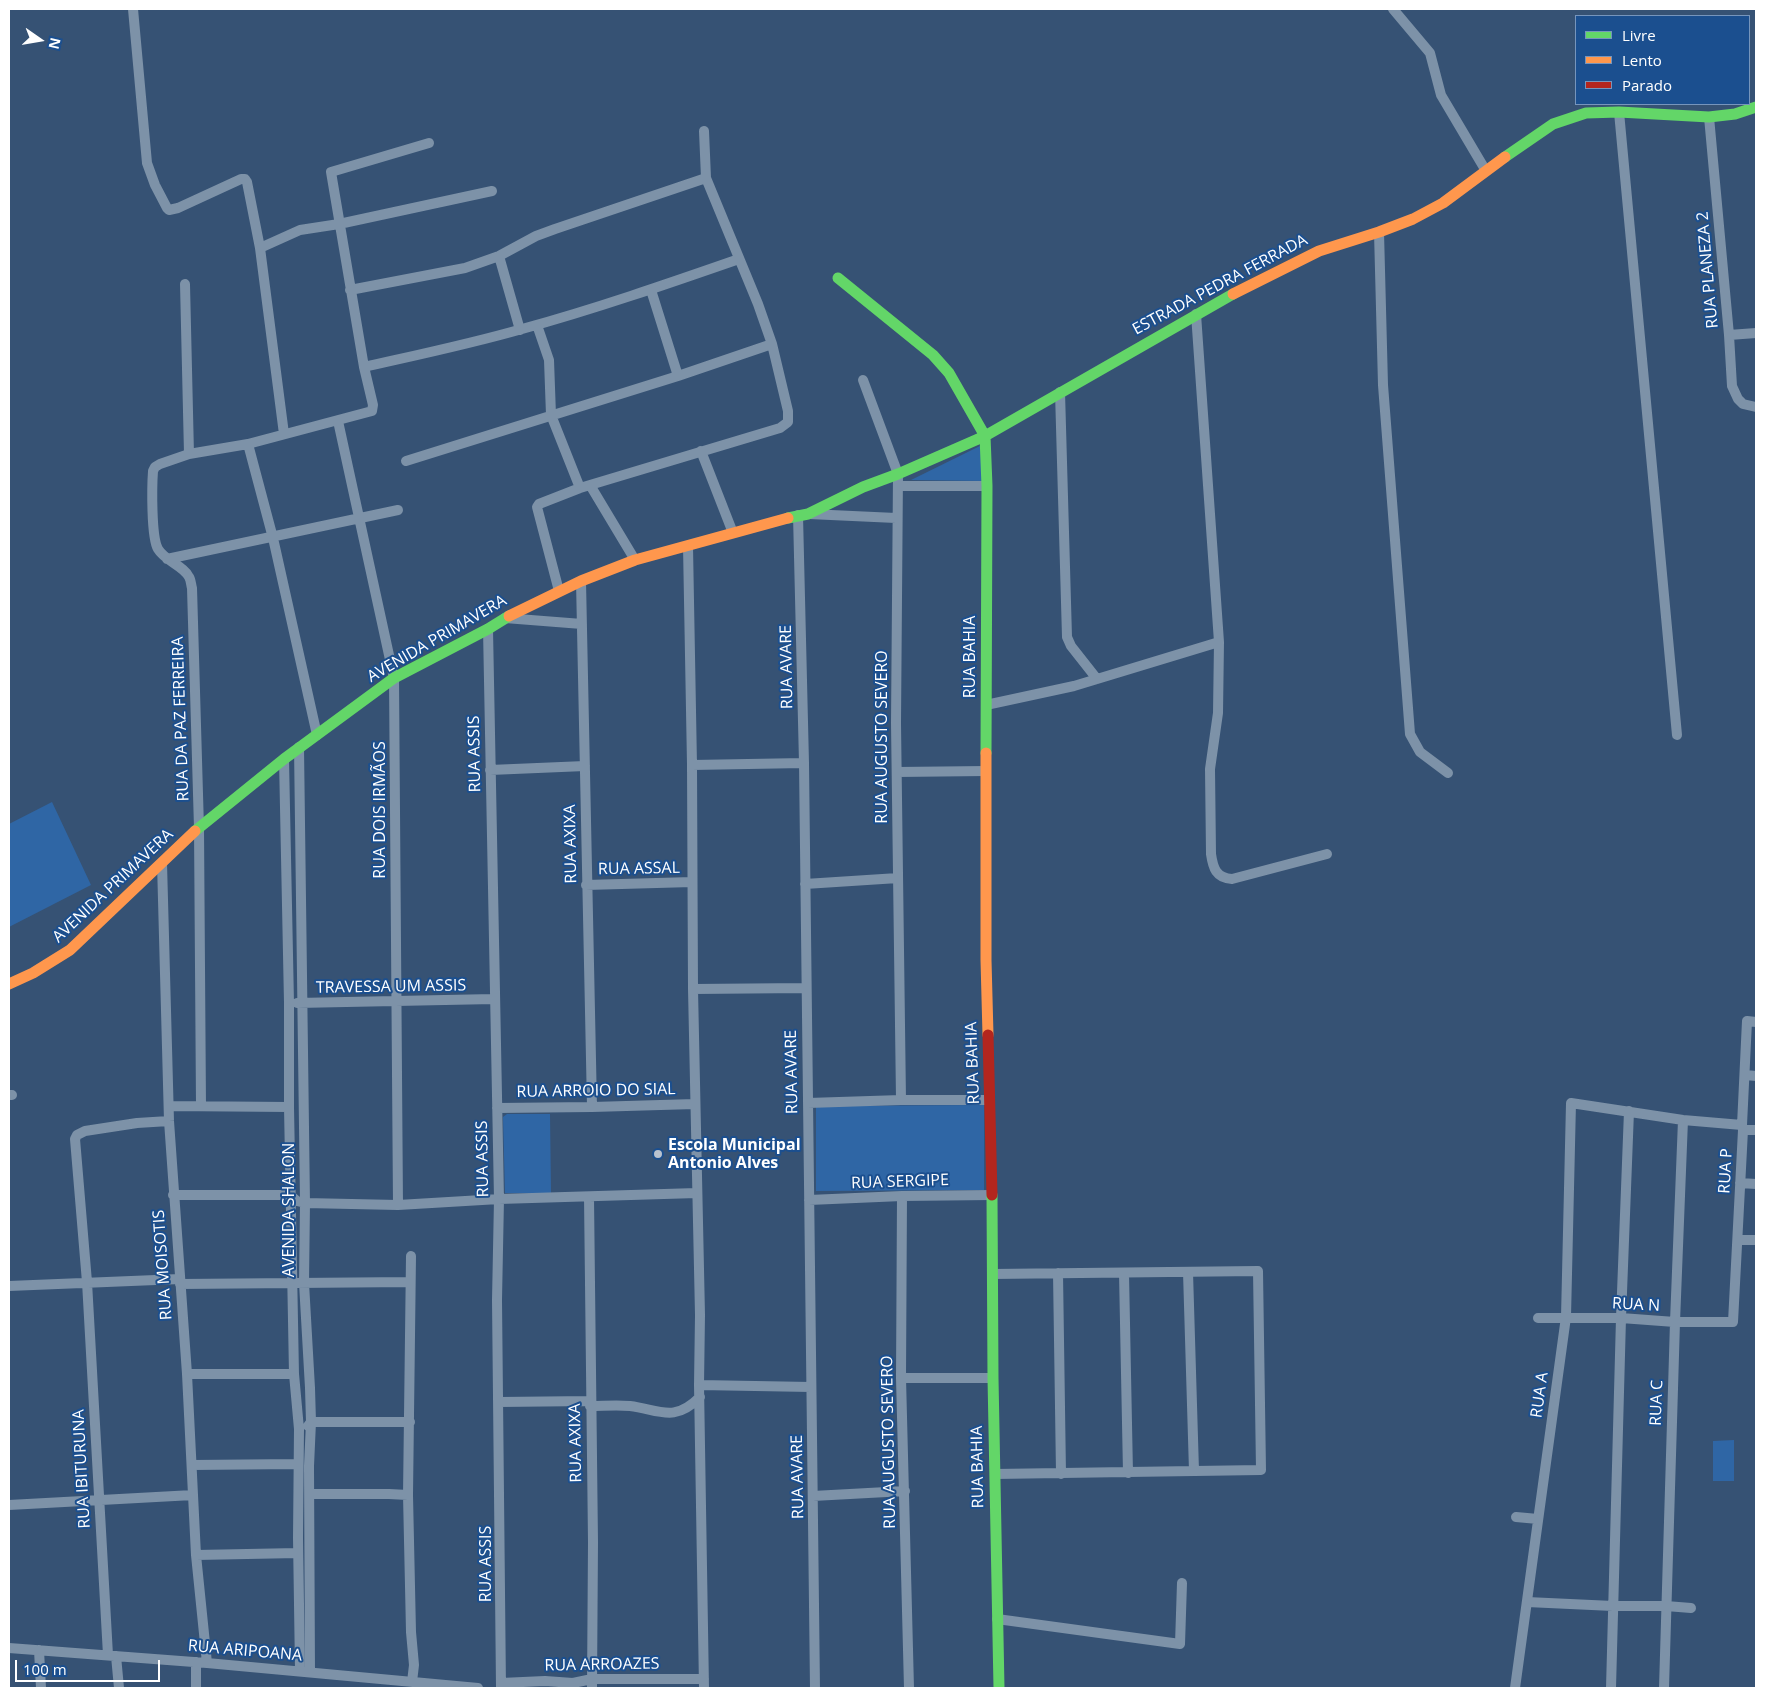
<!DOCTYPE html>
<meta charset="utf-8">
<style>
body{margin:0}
#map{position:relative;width:1765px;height:1697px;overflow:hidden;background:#365274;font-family:"Open Sans",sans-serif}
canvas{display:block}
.frame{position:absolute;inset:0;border:10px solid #fff;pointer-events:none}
.legend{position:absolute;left:1575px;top:15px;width:175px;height:90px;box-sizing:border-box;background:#1b4f8f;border:1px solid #7695bc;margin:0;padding:6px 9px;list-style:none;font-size:15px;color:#fff}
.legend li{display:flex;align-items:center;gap:10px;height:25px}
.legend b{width:25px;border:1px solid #7695bc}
.north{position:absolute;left:15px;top:15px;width:50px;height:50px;-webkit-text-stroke:4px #1b4f8f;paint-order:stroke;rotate:103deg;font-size:14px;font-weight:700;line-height:20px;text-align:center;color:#fff}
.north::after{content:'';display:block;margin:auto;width:18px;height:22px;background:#fff;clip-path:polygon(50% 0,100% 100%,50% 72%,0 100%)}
.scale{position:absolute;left:15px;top:1660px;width:145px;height:22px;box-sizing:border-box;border:2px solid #fff;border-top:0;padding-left:6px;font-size:15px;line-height:18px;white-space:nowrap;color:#fff;-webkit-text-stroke:4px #1b4f8f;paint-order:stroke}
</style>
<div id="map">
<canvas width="1765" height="1697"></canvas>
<div class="frame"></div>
<ul class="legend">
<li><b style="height:6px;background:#63d668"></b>Livre</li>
<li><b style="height:6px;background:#ff974d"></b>Lento</li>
<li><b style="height:6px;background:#b3261e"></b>Parado</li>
</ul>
<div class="north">N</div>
<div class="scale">100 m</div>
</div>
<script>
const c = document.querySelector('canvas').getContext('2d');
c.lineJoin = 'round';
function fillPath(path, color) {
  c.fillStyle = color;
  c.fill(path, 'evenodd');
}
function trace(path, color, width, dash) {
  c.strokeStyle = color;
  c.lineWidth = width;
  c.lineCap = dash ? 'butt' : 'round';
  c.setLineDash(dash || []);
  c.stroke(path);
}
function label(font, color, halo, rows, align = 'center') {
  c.font = font + ' "Open Sans",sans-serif';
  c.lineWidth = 4;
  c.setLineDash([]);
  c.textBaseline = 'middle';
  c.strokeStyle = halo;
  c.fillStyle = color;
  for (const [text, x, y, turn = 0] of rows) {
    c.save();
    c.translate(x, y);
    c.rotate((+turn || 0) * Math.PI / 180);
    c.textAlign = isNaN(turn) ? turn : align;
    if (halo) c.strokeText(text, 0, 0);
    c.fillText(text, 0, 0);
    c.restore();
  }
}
const green = new Path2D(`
 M982,445L983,481L911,480Z
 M52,802L91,885L9,927V824Z
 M984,1105V1190L816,1191V1106Z
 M507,1114H550L551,1193H505L503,1117Z
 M1734,1440V1481H1713V1441Z`);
const street = new Path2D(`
 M133,9L147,163L155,185L167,208L169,210L178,208L241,179H245L247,182L260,248L284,434
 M1393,9L1430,53L1441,95L1486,171
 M1619,112L1677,735
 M1709,117L1729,335L1732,386L1738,399L1743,404L1756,407
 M1379,232L1383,385L1410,734L1420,752L1448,773
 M260,248L300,230L339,224L492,191
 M499,256L520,330
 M185,284L189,454
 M350,290L465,268L499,256L536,236L555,229L706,178
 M651,290L678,376
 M1196,314L1219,642L1218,713L1210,769L1211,854C1213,868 1216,878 1232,879L1327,854
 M537,325L549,360L551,415L580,488
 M1729,335L1756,333
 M364,367C417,355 470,344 522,329C595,309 667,284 739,259
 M863,380L898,474L896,723L901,1100
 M1060,392L1067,637L1071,646L1097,679
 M338,421L394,678L398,1205
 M248,444L273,538L317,735
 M701,451L733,533
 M406,461L678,376L772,344
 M590,485L635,560
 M898,486H987
 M809,514L896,518
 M798,515L804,763L815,1688
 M688,546L692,765L693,989L700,1315L699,1385L704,1688
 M167,559L398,510
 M581,581L592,1107
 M559,591L537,507L539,504L580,488L780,428L788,422V411L772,344L758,304L706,178L704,131
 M505,618L582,624
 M488,629L499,1199L497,1300L501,1688
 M986,705L1074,686L1219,642
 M299,747L305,1203L304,1283L310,1388L311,1422L309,1466L310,1672
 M284,759L289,1003V1107L294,1374L299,1429L298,1538L300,1671
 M692,765L804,763
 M490,770L585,766
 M897,772L986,771
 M162,863L169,1121L187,1374L196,1555L207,1663
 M805,884L898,878
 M586,885L692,882
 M693,989L806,988
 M297,1003L494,999
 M1745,1075L1756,1076
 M9,1095H12
 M808,1103L901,1100H990
 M169,1106L289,1107
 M201,1106L199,828L192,588C191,585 191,580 189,577C184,566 165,561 158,549C151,537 152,485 153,471L155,467L160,464L189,454L248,444L372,411L373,405L364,367L331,172L429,143
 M497,1108L592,1107L695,1104
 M1743,1130H1756
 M1740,1183L1756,1184
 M173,1195H290L297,1201L305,1203L398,1205L499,1199L697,1193
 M902,1196L901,1378L909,1688
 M589,1197L593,1542L592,1688
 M809,1200L902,1196L992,1195
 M1738,1240H1756
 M411,1256L408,1495L411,1632L414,1665L412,1682
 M1188,1272L1194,1471
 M1058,1273L1061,1474
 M1124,1273L1128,1473
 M992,1274L1258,1271L1261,1470L995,1474
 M180,1284L410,1282
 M9,1286L180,1279
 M1538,1318H1621L1675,1322H1733L1743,1130L1742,1125L1747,1021L1756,1022
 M187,1374H294
 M901,1378H993
 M699,1385L811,1387
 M499,1402L590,1401
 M590,1406C603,1406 617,1405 630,1406C660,1410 674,1423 700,1397
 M308,1426L311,1422H410
 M192,1465L297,1464
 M310,1494H389L408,1495
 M813,1496L905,1491
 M9,1505L193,1495
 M1516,1517L1538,1519
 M196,1555L298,1553
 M1527,1602L1613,1606H1666L1691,1608
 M997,1619L1180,1644L1182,1583
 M9,1648L207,1663L478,1688
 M39,1650L41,1688
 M108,1655L87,1282L75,1139L77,1135L85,1131L137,1123L169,1121
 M116,1656L119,1688
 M196,1662V1688
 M501,1683L545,1681L573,1683L592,1679H704
 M1515,1688L1566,1317L1571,1103L1683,1120L1742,1125
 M1611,1688L1621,1318L1629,1111
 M1664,1688L1675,1322L1683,1120`);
const fast = new Path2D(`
 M1505,157L1553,124L1586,113L1619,112L1709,117L1735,114L1756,107
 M838,278L933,355L949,373L985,436L987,486L986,753
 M788,518L808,514L863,487L898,474L985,436L1233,294
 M195,831L284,759L394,678L488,629L509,616
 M992,1195L993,1378L999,1688`);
const slow = new Path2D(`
 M1233,294L1319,251L1379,232L1413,219L1443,203L1505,157
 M509,616L581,581L635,560L788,518
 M986,753V960L988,1035
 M9,984L33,973L70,950L195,831`);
const jam = new Path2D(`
 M988,1035L992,1195`);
const markers = [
 [658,1154,5,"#b9c2ce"]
];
const streetNames = [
 ["RUA PLANEZA 2",1708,270,-95],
 ["ESTRADA PEDRA FERRADA",1220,285,-28],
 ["AVENIDA PRIMAVERA",437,639,-30],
 ["RUA BAHIA",970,657,-90],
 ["RUA AVARE",787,667,-91],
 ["RUA DA PAZ FERREIRA",181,719,-92],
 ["RUA AUGUSTO SEVERO",882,737,-90],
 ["RUA ASSIS",475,754,-91],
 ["RUA DOIS IRMÃOS",380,810,-90],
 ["RUA AXIXA",571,844,-91],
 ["RUA ASSAL",639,869,-1],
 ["AVENIDA PRIMAVERA",113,886,-43],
 ["TRAVESSA UM ASSIS",391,987,-1],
 ["RUA BAHIA",973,1063,-92],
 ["RUA AVARE",792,1072,-91],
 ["RUA ARROIO DO SIAL",596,1091,-1],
 ["RUA ASSIS",483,1159,-91],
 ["RUA P",1726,1171,-87],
 ["RUA SERGIPE",900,1182,-2],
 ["AVENIDA SHALON",289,1210,-90],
 ["RUA MOISOTIS",163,1265,-94],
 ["RUA N",1636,1305,3],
 ["RUA A",1540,1395,-82],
 ["RUA C",1657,1403,-88],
 ["RUA AUGUSTO SEVERO",889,1442,-91],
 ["RUA AXIXA",576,1443,-91],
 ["RUA BAHIA",978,1467,-91],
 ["RUA IBITURUNA",82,1469,-93],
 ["RUA AVARE",798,1477,-91],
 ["RUA ASSIS",486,1564,-90],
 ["RUA ARIPOANA",245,1651,5],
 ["RUA ARROAZES",602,1665,-1]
];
const poiNames = [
 ["Escola Municipal",668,1145],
 ["Antonio Alves",668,1163]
];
fillPath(green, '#2f66a5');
trace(street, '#7d92a8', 10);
trace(fast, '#63d668', 11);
trace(slow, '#ff974d', 11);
trace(jam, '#b3261e', 11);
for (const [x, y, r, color] of markers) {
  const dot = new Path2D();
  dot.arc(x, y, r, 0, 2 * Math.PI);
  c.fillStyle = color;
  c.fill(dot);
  trace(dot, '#1b4f8f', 2);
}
label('16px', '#fff', '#1b4f8f', streetNames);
label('bold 16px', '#fff', '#1b4f8f', poiNames, 'left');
</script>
